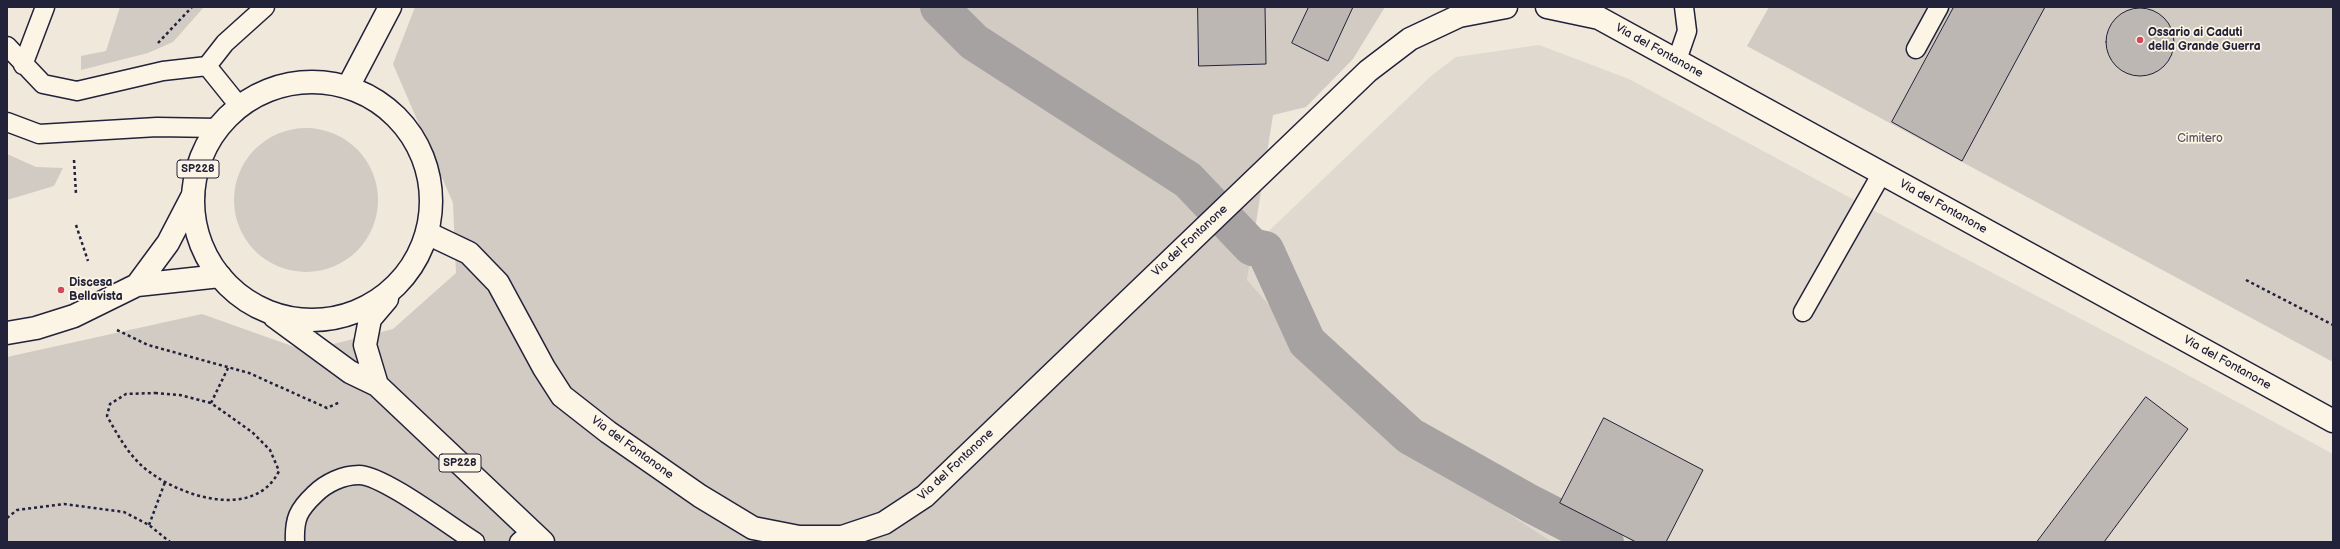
<!DOCTYPE html>
<style>
body{margin:0}
#map{position:relative;width:2340px;height:549px;overflow:hidden;background:#efe8db;font-family:"Balsamiq Sans",sans-serif}
canvas{display:block}
.frame{position:absolute;inset:0;border:8px solid #22223b;pointer-events:none}
</style>
<div id="map">
<canvas width="2340" height="549"></canvas>
<div class="frame"></div>
</div>
<script>
const c = document.querySelector('canvas').getContext('2d');
c.lineJoin = 'round';
function fillPath(path, color) {
  c.fillStyle = color;
  c.fill(path, 'evenodd');
}
function trace(path, color, width, dash) {
  c.strokeStyle = color;
  c.lineWidth = width;
  c.lineCap = dash ? 'butt' : 'round';
  c.setLineDash(dash || []);
  c.stroke(path);
}
function label(font, color, halo, rows, align = 'center') {
  c.font = font + ' "Balsamiq Sans",sans-serif';
  c.lineWidth = 3.5;
  c.setLineDash([]);
  c.textBaseline = 'middle';
  c.strokeStyle = halo;
  c.fillStyle = color;
  for (const [text, x, y, turn = 0] of rows) {
    c.save();
    c.translate(x, y);
    c.rotate((+turn || 0) * Math.PI / 180);
    c.textAlign = isNaN(turn) ? turn : align;
    if (halo) c.strokeText(text, 0, 0);
    c.fillText(text, 0, 0);
    c.restore();
  }
}
const built = new Path2D(`
 M1539,45L1629,79L1901,225L2169,365L2333,454V542H1551L1375,436L1247,280L1252,247L1431,76L1456,57Z`);
const green = new Path2D(`
 M120,7H204L173,42L148,53L81,70V56L106,51Z
 M415,7H1385L1353,59L1306,107L1273,115L1247,280L1379,430L1552,542H7V357L202,314L306,351L393,329L456,273L453,203L393,64Z
 M1769,7H2333V362L1747,46Z
 M234 200a72 72 0 1 1 144 0a72 72 0 1 1-144 0Z
 M7,154L36,167L63,168L54,186L7,200Z`);
const canal = new Path2D(`
 M939,7L974,42L1188,180L1252,247L1265,250L1307,342L1410,436L1531,504L1605,542`);
const building = new Path2D(`
 M1198,7H1265L1266,64L1199,66Z
 M1309,7H1353L1328,61L1292,43Z
 M1954,7H2045L1962,161L1892,122Z
 M2106 42a34 34 0 1 1 68 0a34 34 0 1 1-68 0Z
 M2146,397L2188,429L2104,542H2037Z
 M1604,418L1703,470L1666,542H1636L1560,503Z`);
const path = new Path2D(`
 M158,43L192,7
 M74,160L76,194
 M76,225L88,261
 M2246,280L2333,325
 M117,330L148,345L249,373L327,408L340,402
 M155,393L180,395L211,403L252,432L270,450L279,471C254,522 176,496 142,466C127,452 117,434 107,416L110,404L126,394Z
 M211,403L228,368
 M7,518L17,510L64,504L124,512L149,525L170,542
 M149,525L165,482`);
const lane = new Path2D(`
 M7,46L43,84L77,91L163,71L207,66L225,43L265,7
 M1916,49L1939,7
 M1677,60L1687,31L1684,7
 M23,65L45,7
 M207,66L240,107
 M7,122L39,134L157,127L218,128
 M1803,312L1882,173
 M295,542C294,519 298,510 315,494C326,483 343,475 359,475C383,475 451,527 475,542
 M519,542L532,531`);
const street = new Path2D(`
 M1547,7L1599,18L2333,421
 M427,233L469,253L498,283L544,368L562,396L608,432L700,496L753,528L799,537H842L884,523L925,496L1368,71L1410,39L1459,16L1506,7
 M137,285L168,243L193,195
 M7,333L36,328L74,316L137,285L220,276`);
const primary = new Path2D(`
 M193 201a119 119 0 1 1 238 0a119 119 0 1 1-238 0Z
 M348,87L390,7
 M275,317L350,372L377,385L543,542
 M377,385L365,345L370,319L387,299`);
const markers = [
 [2140,40,4,"#d1495b"],
 [61,290,4,"#d1495b"]
];
const shields = [
 [198,169,42],
 [460,463,42]
];
const shieldNames = [
 ["SP228",198,169],
 ["SP228",460,463]
];
const poiNames = [
 ["Ossario ai Caduti",2148,33],
 ["della Grande Guerra",2148,47],
 ["Discesa",69,283],
 ["Bellavista",69,297]
];
const streetNames = [
 ["Via del Fontanone",1659,51,29],
 ["Via del Fontanone",1943,207,29],
 ["Via del Fontanone",1190,241,-43],
 ["Via del Fontanone",2227,363,29],
 ["Via del Fontanone",632,448,36],
 ["Via del Fontanone",956,465,-43]
];
const parkNames = [
 ["Cimitero",2200,139]
];
fillPath(built, '#e0d9cf');
fillPath(green, '#d1cbc3');
trace(canal, '#a6a2a2', 38);
fillPath(building, '#bcb7b3');
trace(building, '#22223b', 1);
trace(lane, '#22223b', 21);
trace(street, '#22223b', 25);
trace(primary, '#22223b', 25);
trace(path, '#22223b', 2.5, [3, 3]);
trace(lane, '#fcf5e5', 18);
trace(street, '#fcf5e5', 22);
trace(primary, '#fcf5e5', 22);
for (const [x, y, r, color] of markers) {
  const dot = new Path2D();
  dot.arc(x, y, r, 0, 2 * Math.PI);
  c.fillStyle = color;
  c.fill(dot);
  trace(dot, '#fcf5e5', 1.5);
}
for (const [x, y, w] of shields) {
  const box = new Path2D();
  box.roundRect(x - w / 2, y - 9, w, 18, 3);
  c.fillStyle = '#fcf5e5';
  c.fill(box);
  trace(box, '#22223b', 1);
}
label('bold 11px', '#22223b', null, shieldNames);
label('bold 12px', '#22223b', '#fcf5e5', poiNames, 'left');
label('12px', '#22223b', '#fcf5e5', streetNames);
label('12px', '#575564', '#fcf5e5', parkNames);
</script>
